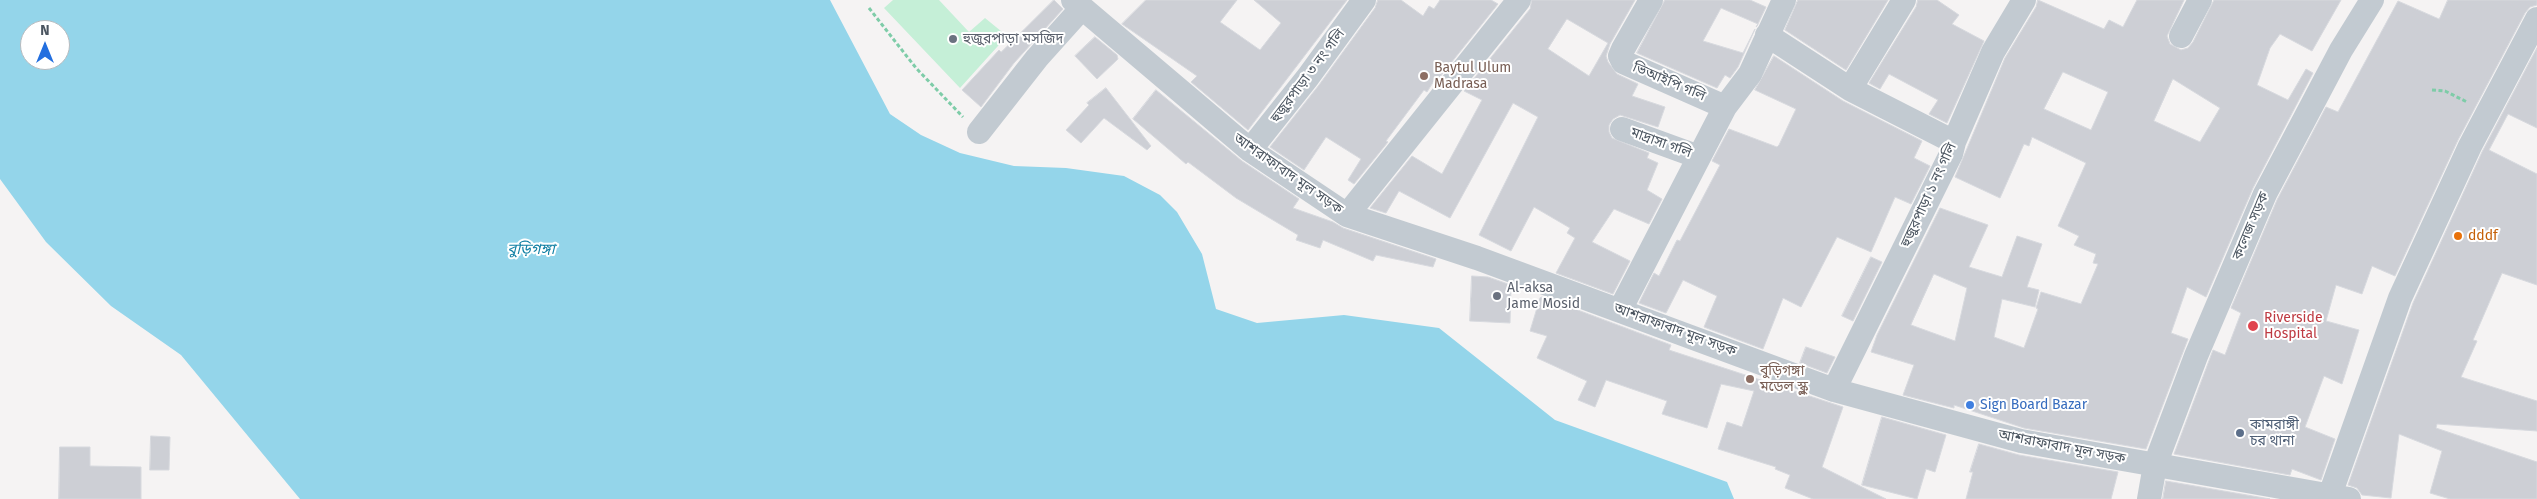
<!DOCTYPE html>
<meta charset="utf-8">
<style>
body{margin:0}
#map{position:relative;width:2537px;height:499px;overflow:hidden;background:#f5f3f3;font-family:"Fira Sans",sans-serif}
canvas{display:block}
.north{position:absolute;left:20px;top:20px;width:50px;height:50px;box-sizing:border-box;background:#fff;border:1px solid #b7bbbf;border-radius:50%;rotate:0deg;font-size:14px;font-weight:700;line-height:20px;text-align:center;color:#4b5560}
.north::after{content:'';display:block;margin:auto;width:18px;height:22px;background:#236fdf;clip-path:polygon(50% 0,100% 100%,50% 72%,0 100%)}
</style>
<div id="map">
<canvas width="2537" height="499"></canvas>
<div class="north">N</div>
</div>
<script>
const c = document.querySelector('canvas').getContext('2d');
c.lineJoin = 'round';
function fillPath(path, color) {
  c.fillStyle = color;
  c.fill(path, 'evenodd');
}
function trace(path, color, width, dash) {
  c.strokeStyle = color;
  c.lineWidth = width;
  c.lineCap = dash ? 'butt' : 'round';
  c.setLineDash(dash || []);
  c.stroke(path);
}
function label(font, color, halo, rows, align = 'center') {
  c.font = font + ' "Fira Sans","Noto Sans Bengali",sans-serif';
  c.lineWidth = 4;
  c.setLineDash([]);
  c.textBaseline = 'middle';
  c.strokeStyle = halo;
  c.fillStyle = color;
  for (const [text, x, y, turn = 0] of rows) {
    c.save();
    c.translate(x, y);
    c.rotate((+turn || 0) * Math.PI / 180);
    c.textAlign = isNaN(turn) ? turn : align;
    if (halo) c.strokeText(text, 0, 0);
    c.fillText(text, 0, 0);
    c.restore();
  }
}
const green = new Path2D(`
 M893,0H939L969,32L985,18L1007,36L960,88L884,8Z`);
const water = new Path2D(`
 M0,0H830L890,114L921,135L960,153L1014,166L1066,168L1124,176L1160,195L1177,212L1202,254L1216,309L1257,323L1344,315L1439,328L1555,420L1727,482L1734,499H300L181,355L111,306L46,242L0,179ZM30,30H60V60H30Z`);
const building = new Path2D(`
 M1054,0L1063,9L1014,63L981,107L962,90L999,50L1001,52Z
 M1146,0H1237L1220,22L1260,50L1281,23L1254,0H1347L1248,130L1191,82L1197,76L1122,24Z
 M1378,0H1401L1423,16L1429,6L1434,9L1440,0H1491L1498,4L1439,78L1437,76L1427,92L1424,90L1386,141L1388,142L1354,184L1348,180L1361,159L1326,137L1304,170L1270,147L1319,85L1375,8Z
 M1532,0H1635L1610,44L1606,56L1608,62L1617,74L1638,84L1632,96L1665,107L1658,127L1620,115L1613,119L1609,125V132L1612,138L1649,153L1647,158L1658,163L1647,190L1662,199L1649,224L1614,209L1592,242L1630,261L1613,294L1556,273L1575,238L1567,233L1570,228L1534,207L1511,251L1479,235L1538,117L1513,103L1450,218L1399,191L1386,213L1370,208L1412,156L1442,174L1482,100L1464,91L1530,9ZM1567,19L1608,43L1589,76L1548,49Z
 M1665,0H1750L1766,7L1757,26L1756,27L1758,24L1721,8L1703,41L1743,53L1755,29L1738,67L1730,78L1725,75L1717,88L1637,53Z
 M1798,0H1888L1846,70L1785,30Z
 M1918,0H1937L1959,15L1952,24L1984,41L1947,123L1929,114L1938,100L1889,74L1880,89L1869,83L1916,7Z
 M2038,0L2104,29L2109,20L2123,27L2137,0H2184L2167,36L2170,44L2181,50L2188,48L2193,42L2214,0H2341L2312,51L2280,34L2270,48L2257,85L2288,100L2306,69L2313,73L2253,188L2206,297L2187,287L2171,333L2188,339L2146,449L2024,428L1954,405V408L1903,395L1914,365L1871,352L1877,335L1940,208L1988,225L1969,267L2002,277L2017,236L2042,244L2027,287L2039,290L2035,307L2002,299L1994,337L2024,348L2038,309L2036,308L2041,292L2081,304L2098,264L2093,263L2096,254L2074,245L2079,236L2058,226L2086,163L2032,137L2029,146L2024,144L2000,198L1955,177L2005,58L2036,7ZM2063,72L2108,92L2091,130L2044,109ZM2173,79L2220,108L2200,142L2154,121ZM1934,274L1967,288L1955,341L1911,325Z
 M2448,0H2537V5L2530,7L2525,13L2458,140L2395,276L2372,266L2362,294L2336,285L2326,321L2359,330L2342,384L2324,376L2305,427L2335,439L2321,480L2292,469L2290,475L2174,454L2213,350L2225,355L2241,313L2231,308L2277,200L2326,107L2338,112L2398,1L2439,19Z
 M1095,37L1117,55L1118,59L1097,79L1075,56Z
 M2537,48V128L2508,114L2489,150L2537,174V285L2502,273L2473,340L2477,341L2461,377L2537,401V431L2437,424L2436,428L2537,462V499H2450L2430,493L2442,451L2399,434L2391,498L2362,495L2357,488L2348,485L2413,303L2482,152Z
 M1774,56L1843,101L1922,141L1914,158L1930,166L1911,204L1895,197L1871,252L1837,237L1801,307L1783,298L1763,349L1704,327L1717,296L1683,280L1666,313L1639,303L1654,273L1659,276L1677,240L1680,241L1720,165L1712,161L1729,129L1777,147L1779,145L1796,109L1755,90Z
 M1106,88L1151,146L1147,150L1104,118L1081,143L1066,130L1089,105L1087,103Z
 M1156,90L1242,161L1299,199L1293,208L1333,222L1343,228L1436,259L1433,267L1376,255L1373,261L1323,240L1320,248L1296,240L1298,235L1236,198L1188,162L1186,164L1133,119Z
 M1871,257L1882,262L1853,321L1842,316Z
 M1472,276L1488,277L1511,285L1510,323L1470,321Z
 M1543,297L1671,345L1669,350L1843,407L1822,467L1886,499H1813L1785,488L1790,475L1775,469L1776,467L1718,449L1727,422L1742,427L1754,391L1721,384L1707,428L1662,414L1667,401L1606,380L1595,407L1578,400L1587,381L1537,358L1547,336L1530,331L1540,298Z
 M1806,347L1835,357L1827,373L1800,363Z
 M1882,417L1946,435L1935,472L1926,469L1917,499L1862,485Z
 M151,436L170,437L169,470H150Z
 M1979,444L2019,455L2118,472L2111,499H1966L1973,472H1970Z
 M60,447H90V466L141,467V499H59Z
 M2166,481L2270,499H2163Z`);
const path = new Path2D(`
 M869,8L916,68L963,117
 M2432,90L2445,91L2467,102`);
const minor = new Path2D(`
 M1073,0L1250,150L1347,215L1477,258L1834,390L2021,441L2349,499
 M1651,0L1623,49L1620,56L1623,62L1725,107
 M1767,35L1850,89L1954,142
 M2181,36L2200,0
 M1850,89L1904,0
 M1622,129L1699,157
 M979,132L1037,58L1081,9
 M1250,150L1308,77L1364,0
 M1347,215L1519,0
 M1620,310L1725,107L1750,74L1784,0
 M1834,390L1951,154L1954,142L1993,52L2024,0
 M2330,495L2400,298L2470,146L2537,19
 M2149,499L2155,465L2196,356L2265,194L2341,50L2372,0`);
const markers = [
 [953,39,5,"#6b7280"],
 [1424,76,5,"#8d6e63"],
 [2458,236,5,"#e8710a"],
 [1497,296,5,"#6b7280"],
 [2253,326,6,"#e0444e"],
 [1750,379,5,"#8d6e63"],
 [1970,405,5,"#3f7fe0"],
 [2240,433,5,"#5c6f8a"]
];
const worshipNames = [
 ["হুজুরপাড়া মসজিদ",963,39],
 ["Al-aksa",1507,288],
 ["Jame Mosid",1507,304]
];
const educationNames = [
 ["Baytul Ulum",1434,68],
 ["Madrasa",1434,84],
 ["বুড়িগঙ্গা",1760,371],
 ["মডেল স্কুল",1760,387]
];
const streetNames = [
 ["হুজুরপাড়া ৩ নং গলি",1308,76,-53],
 ["ভিআইপি গলি",1669,82,23],
 ["মাদ্রাসা গলি",1661,143,20],
 ["আশরাফাবাদ মূল সড়ক",1288,174,35],
 ["হুজুরপাড়া ১ নং গলি",1929,195,-65],
 ["কলেজ সড়ক",2251,226,-67],
 ["আশরাফাবাদ মূল সড়ক",1675,330,20],
 ["আশরাফাবাদ মূল সড়ক",2062,447,11]
];
const foodNames = [
 ["dddf",2468,236]
];
const healthNames = [
 ["Riverside",2264,318],
 ["Hospital",2264,334]
];
const shopNames = [
 ["Sign Board Bazar",1980,405]
];
const serviceNames = [
 ["কামরাঙ্গী",2250,425],
 ["চর থানা",2250,441]
];
const waterNames = [
 ["বুড়িগঙ্গা",531,250]
];
fillPath(green, '#c5efd7');
fillPath(water, '#94d5ea');
fillPath(building, '#cdcfd5');
trace(building, '#d7d9de', 1);
trace(path, '#7ecca8', 3, [4, 2.5]);
trace(minor, '#c2cad1', 24);
for (const [x, y, r, color] of markers) {
  const dot = new Path2D();
  dot.arc(x, y, r, 0, 2 * Math.PI);
  c.fillStyle = color;
  c.fill(dot);
  trace(dot, '#fff', 2);
}
label('14px', '#5b616d', '#fff', worshipNames, 'left');
label('14px', '#785e54', '#fff', educationNames, 'left');
label('14px', '#4b5560', '#fff', streetNames);
label('14px', '#c56008', '#fff', foodNames, 'left');
label('14px', '#be3a42', '#fff', healthNames, 'left');
label('14px', '#366cbe', '#fff', shopNames, 'left');
label('14px', '#4e5e75', '#fff', serviceNames, 'left');
label('italic 15px', '#1280a4', '#fff', waterNames);
</script>
